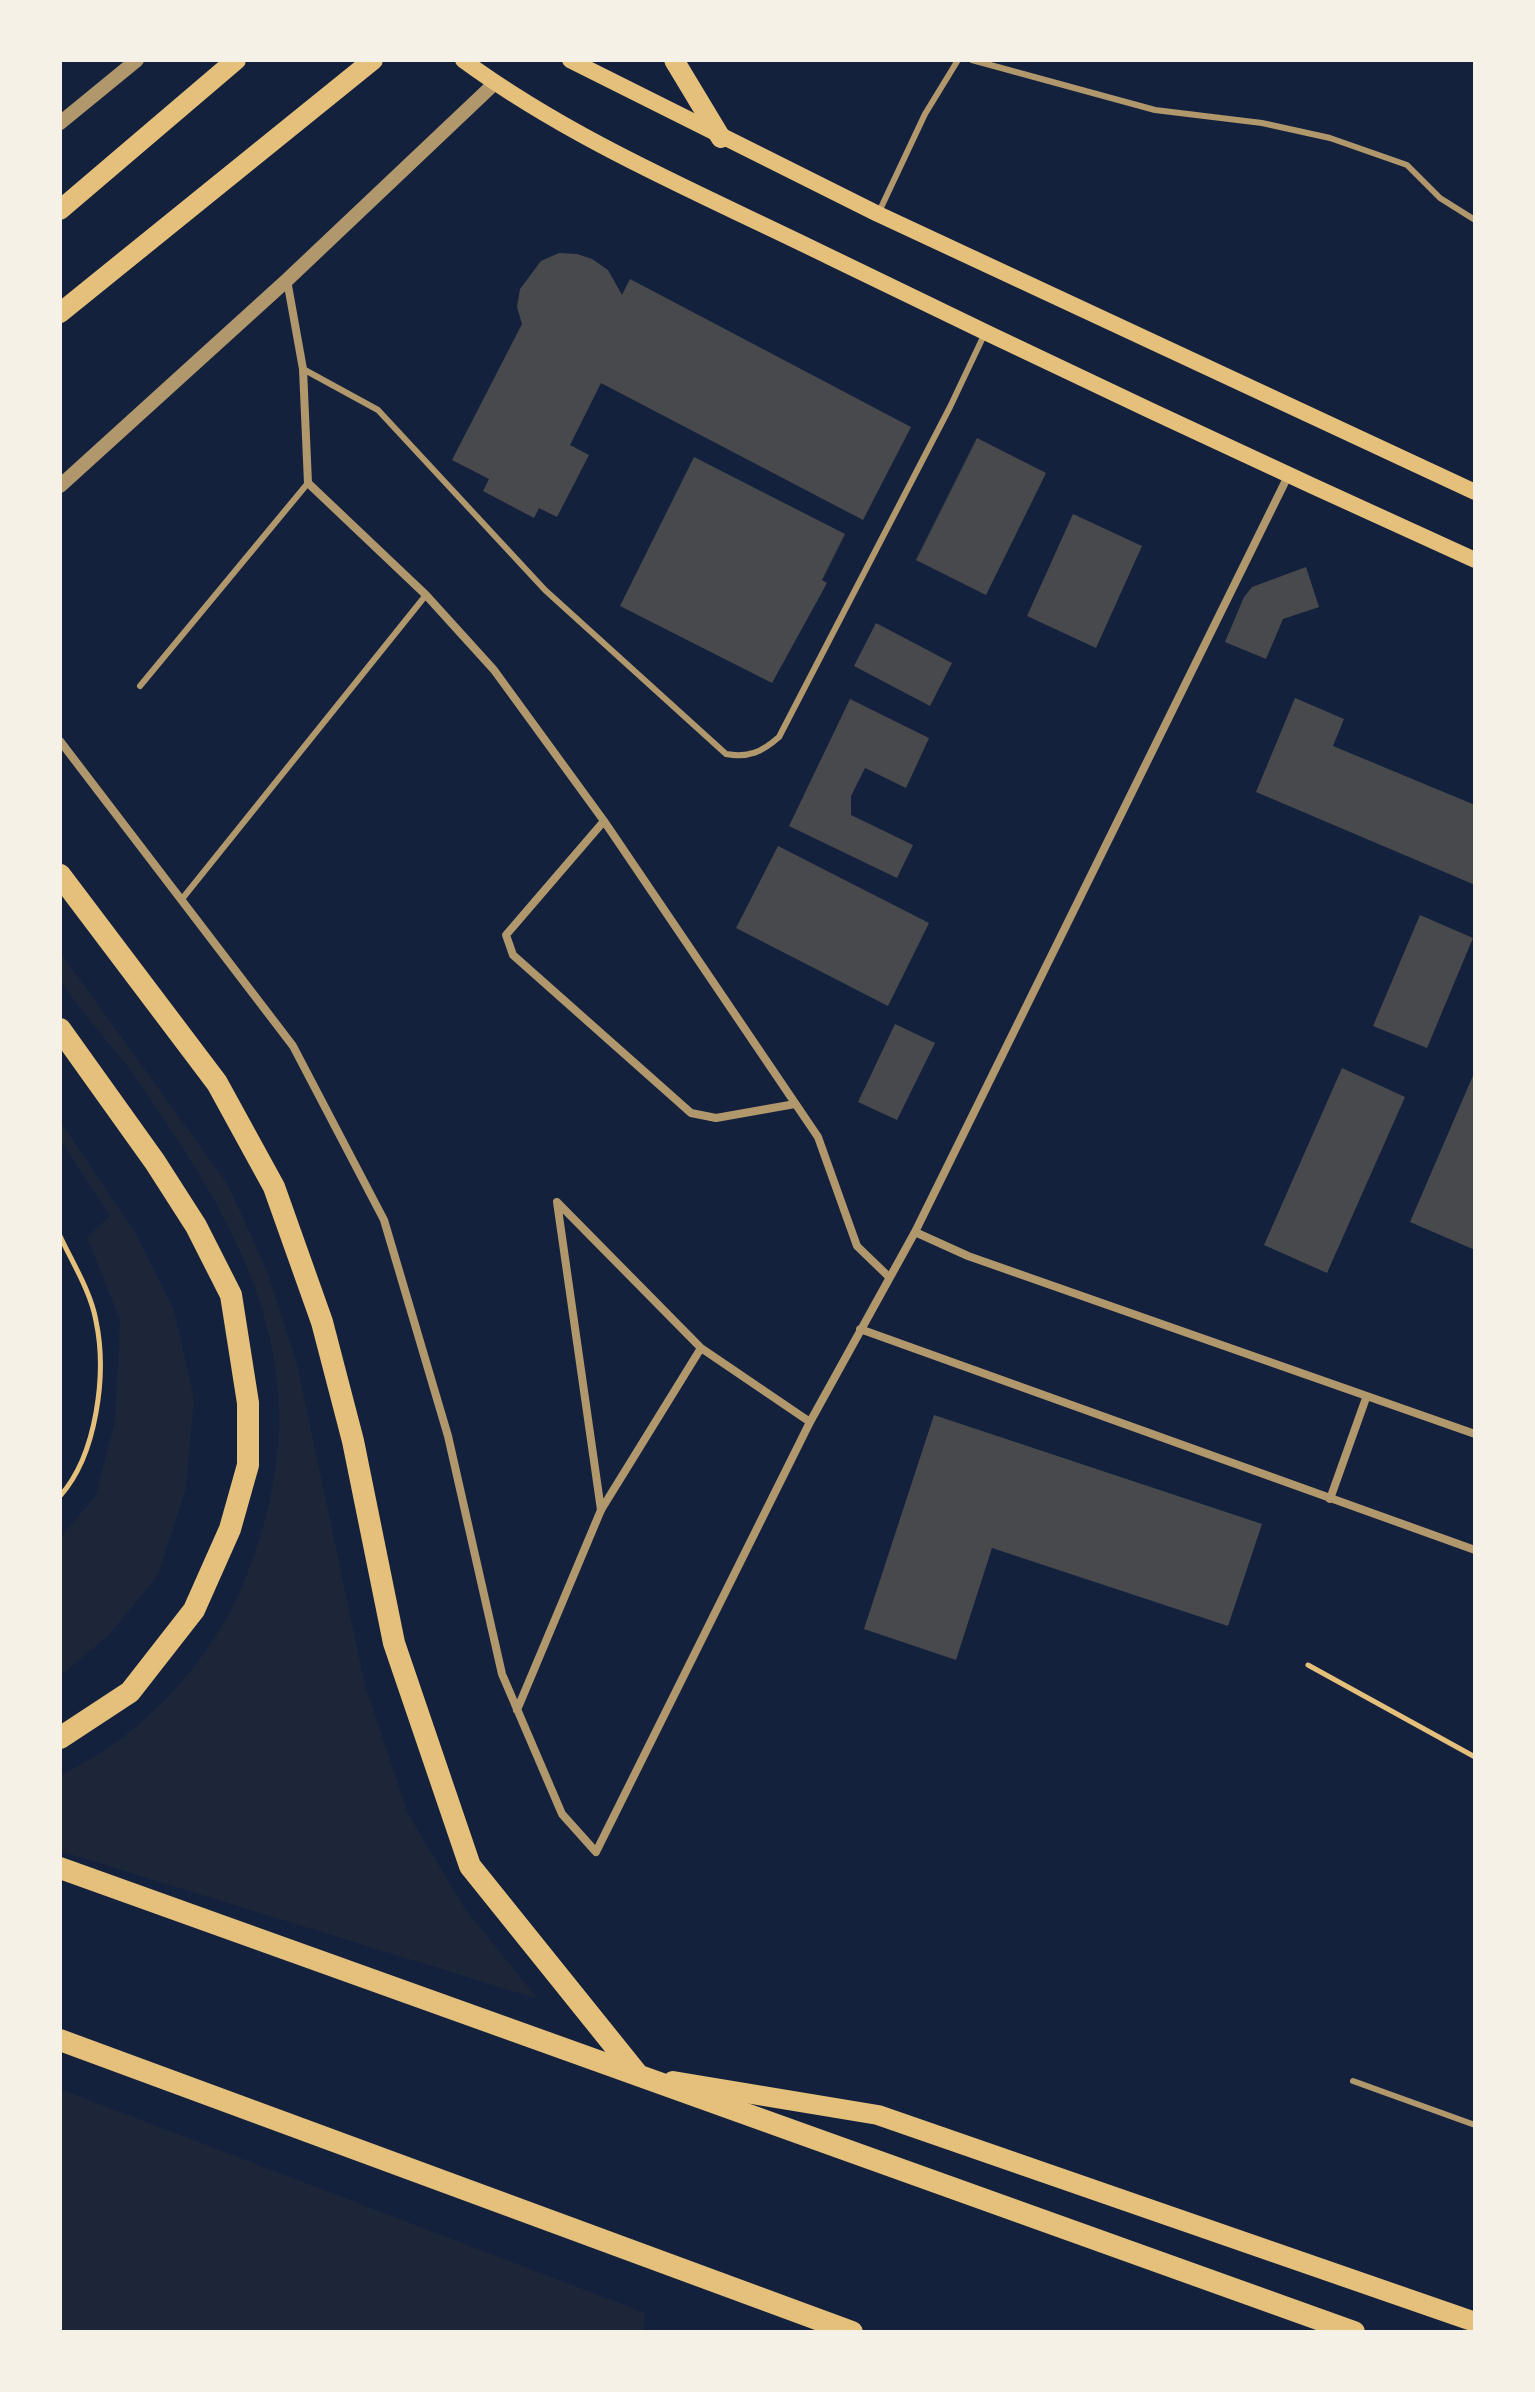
<!DOCTYPE html>
<style>
body{margin:0}
#map{position:relative;width:1535px;height:2392px;overflow:hidden;background:#14213d;font-family:Literata,serif}
canvas{display:block}
.frame{position:absolute;inset:0;border:62px solid #f6f1e7;pointer-events:none}
</style>
<div id="map">
<canvas width="1535" height="2392"></canvas>
<div class="frame"></div>
</div>
<script>
const c = document.querySelector('canvas').getContext('2d');
c.lineJoin = 'round';
function fillPath(path, color) {
  c.fillStyle = color;
  c.fill(path, 'evenodd');
}
function trace(path, color, width, dash) {
  c.strokeStyle = color;
  c.lineWidth = width;
  c.lineCap = dash ? 'butt' : 'round';
  c.setLineDash(dash || []);
  c.stroke(path);
}
const green = new Path2D(`
 M60,952L228,1185L267,1271L297,1364L365,1685L408,1814L465,1909L538,1999L60,1851V1775C142,1738 213,1660 246,1577C329,1370 243,1230 125,1063C112,1046 64,993 60,976C58,969 60,959 60,952Z
 M60,1121L135,1232L174,1310L194,1398L186,1488L158,1575L109,1635L60,1676V1538L96,1495L115,1421L120,1320L87,1237L110,1216L60,1140Z
 M60,2089L645,2313L643,2332H60Z`);
const building = new Path2D(`
 M559,253L577,254L592,259L608,270L622,295L630,279L911,427L863,520L601,383L570,445L589,455L557,517L539,508L534,518L483,491L489,479L452,460L522,324L517,307L520,289L541,261Z
 M977,438L1046,473L986,595L916,560Z
 M694,457L845,534L822,580L827,583L772,683L620,606Z
 M1073,514L1142,546L1096,648L1027,616Z
 M1306,567L1319,607L1283,619L1266,659L1225,642L1244,597L1252,587Z
 M876,623L952,663L930,706L854,666Z
 M1295,698L1344,719L1333,746L1475,805V885L1256,792Z
 M850,699L929,738L906,788L865,768L851,796V815L913,845L897,878L789,826Z
 M778,846L929,923L888,1006L736,928Z
 M1420,915L1473,938L1427,1048L1373,1026Z
 M895,1024L935,1043L897,1120L858,1102Z
 M1342,1068L1405,1097L1327,1273L1264,1245Z
 M1475,1071V1250L1410,1222Z
 M934,1415L1262,1524L1228,1626L992,1548L956,1660L864,1629Z`);
const path = new Path2D(`
 M60,1236C72,1262 91,1292 96,1321C107,1373 97,1455 60,1496
 M1308,1665L1475,1757`);
const service = new Path2D(`
 M972,60L1155,110L1262,123L1330,138L1407,165L1440,198L1475,220
 M878,214L925,114L958,60
 M303,369L378,410L545,590L726,754C749,758 762,752 779,737L950,407L985,333
 M140,686L308,483
 M182,899L426,595
 M1353,2081L1475,2125`);
const minor = new Path2D(`
 M287,280L303,369L308,483L426,595L494,670L604,821L818,1137L857,1246L888,1276
 M60,741L293,1046L384,1220L448,1436L502,1674L562,1814L596,1852L810,1422L915,1232L1288,476
 M604,821L506,935L513,955L691,1113L716,1118L795,1104
 M915,1232L968,1256L1475,1434
 M860,1329L1475,1550
 M1330,1499L1366,1398
 M601,1510L557,1202L701,1348
 M517,1710L601,1510L701,1348L810,1422`);
const tertiary = new Path2D(`
 M60,123L137,60
 M60,486L287,280L495,83`);
const secondary = new Path2D(`
 M463,60C575,142 706,196 830,257C1043,361 1258,462 1475,560
 M570,60L878,214L1475,492`);
const primary = new Path2D(`
 M674,60L721,138
 M60,210L236,60
 M60,313L373,60
 M673,2081L878,2115L1475,2322`);
const trunk = new Path2D(`
 M60,875L217,1083L274,1187L322,1322L353,1441L394,1643L470,1866L638,2075
 M60,1029L155,1162L196,1226L231,1295L248,1403V1465L230,1529L194,1610L130,1692L60,1738
 M60,1868L1354,2332
 M60,2040L852,2332`);
fillPath(green, '#1d2539');
fillPath(building, '#48494c');
trace(path, '#e5c07b', 5);
trace(service, '#b1986c', 6);
trace(minor, '#b1986c', 8);
trace(tertiary, '#b1986c', 14);
trace(secondary, '#e5c07b', 16);
trace(primary, '#e5c07b', 20);
trace(trunk, '#e5c07b', 22);
</script>
